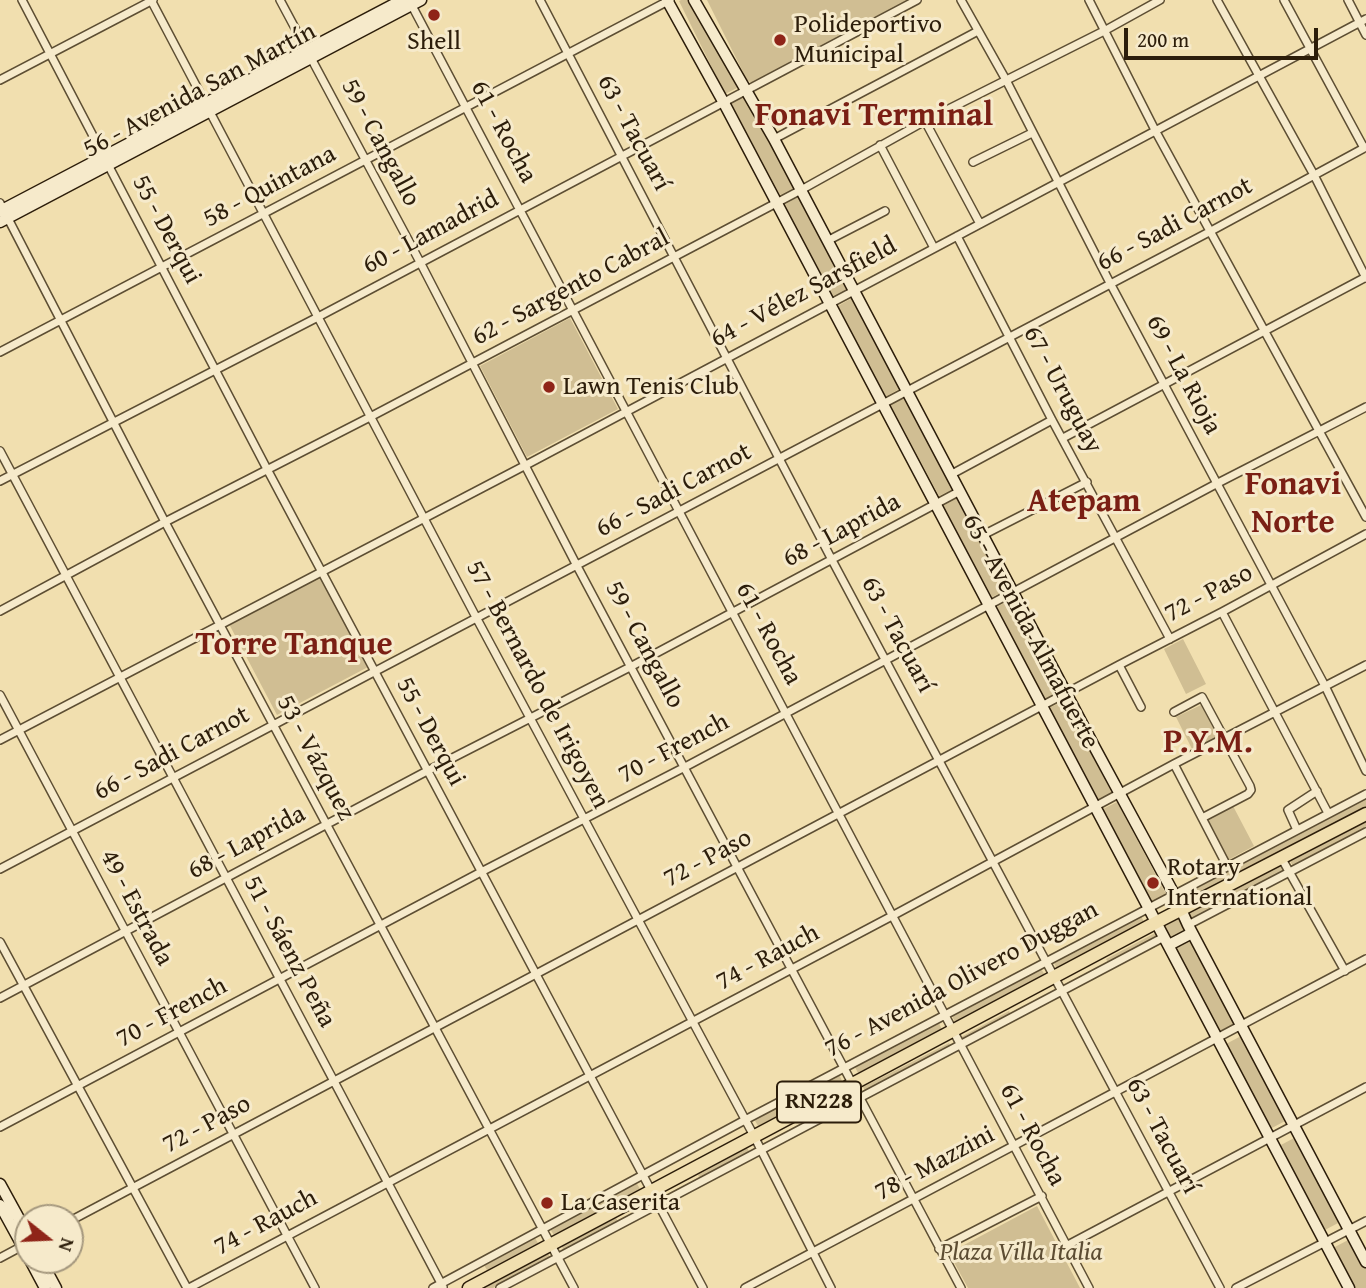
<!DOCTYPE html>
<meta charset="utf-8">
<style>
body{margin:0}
#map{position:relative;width:1366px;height:1288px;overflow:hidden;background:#f1dfaf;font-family:"Gentium Book Plus",serif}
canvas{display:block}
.north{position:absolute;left:14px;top:1204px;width:70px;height:70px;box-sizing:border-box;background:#f6eacb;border:2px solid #a5987e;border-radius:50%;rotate:108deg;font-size:19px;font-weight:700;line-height:28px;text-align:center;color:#2c1d0a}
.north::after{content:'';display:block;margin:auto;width:24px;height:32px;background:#8f2418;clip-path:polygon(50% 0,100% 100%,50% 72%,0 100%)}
.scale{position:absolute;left:1124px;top:28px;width:194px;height:32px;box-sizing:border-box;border:4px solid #2c1d0a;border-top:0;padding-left:9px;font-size:21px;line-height:24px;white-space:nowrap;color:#2c1d0a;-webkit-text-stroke:5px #f6eacb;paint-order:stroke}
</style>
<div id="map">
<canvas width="1366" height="1288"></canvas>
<div class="north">N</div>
<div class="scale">200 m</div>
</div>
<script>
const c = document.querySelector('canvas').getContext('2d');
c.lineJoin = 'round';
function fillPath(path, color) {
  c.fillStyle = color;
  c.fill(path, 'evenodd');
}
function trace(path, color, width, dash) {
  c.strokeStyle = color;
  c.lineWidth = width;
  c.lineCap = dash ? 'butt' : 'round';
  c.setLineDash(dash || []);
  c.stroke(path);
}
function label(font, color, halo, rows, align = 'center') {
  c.font = font + ' "Gentium Book Plus",serif';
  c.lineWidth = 6;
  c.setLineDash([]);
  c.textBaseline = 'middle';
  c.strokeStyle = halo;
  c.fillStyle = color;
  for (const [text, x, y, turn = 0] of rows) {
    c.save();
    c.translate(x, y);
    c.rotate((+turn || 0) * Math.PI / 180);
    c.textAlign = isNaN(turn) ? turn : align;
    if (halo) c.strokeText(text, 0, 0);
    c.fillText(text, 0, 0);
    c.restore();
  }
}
const green = new Path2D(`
 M681,0H696L739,87L725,94L679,1Z
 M707,0H909L752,83L747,80Z
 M745,96L794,188L780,195L731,103Z
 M798,197L847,289L833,296L784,205Z
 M852,298L899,389L885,397L838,306Z
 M570,318L618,409L527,457L480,366Z
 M904,397L953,489L939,496L890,404Z
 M957,498L1006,590L992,597L943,506Z
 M321,576L368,667L277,715L229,624Z
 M1011,599L1059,691L1045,699L997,607Z
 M1183,639L1206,684L1186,694L1164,649Z
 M1063,701L1112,793L1098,800L1049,708Z
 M1201,705L1218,737L1193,751L1176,717Z
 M1366,798V807L1185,902L1181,896Z
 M1117,802L1166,894L1152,901L1103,809Z
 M1233,806L1254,846L1228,860L1207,820Z
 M1366,821V828L1293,866L1290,861Z
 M1281,865L1284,871L1191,919L1188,914Z
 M1140,914L1144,922L1057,969L1053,961Z
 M1179,918L1186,931L1171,939L1164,927Z
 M1155,933L1157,937L1108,962L1106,959Z
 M1191,938L1236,1023L1218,1032L1174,947Z
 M1041,969L1045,975L955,1022L952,1016Z
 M1009,1011L1011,1015L963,1041L961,1037Z
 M939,1023L942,1030L858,1073L855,1067Z
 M1243,1035L1287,1120L1270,1129L1226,1044Z
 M949,1043L951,1047L865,1091L863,1087Z
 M839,1074L842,1081L758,1126L754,1119Z
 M1296,1137L1340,1222L1323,1231L1279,1146Z
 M747,1148L749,1151L700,1179L698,1175Z
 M636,1182L640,1189L554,1235L550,1229Z
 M1037,1206L1080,1288H968L949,1253Z
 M616,1218L618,1221L563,1250L562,1246Z
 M535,1238L538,1243L487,1270L484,1265Z
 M1350,1239L1366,1269V1288H1354L1333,1248Z
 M548,1253L550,1257L493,1288H484Z`);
const minor = new Path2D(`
 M22,0L267,469L703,1288
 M151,0L477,619L754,1136L831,1288
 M280,0L420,262L577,566L961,1288
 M409,0L1089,1288
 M540,0L832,560L1220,1288
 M961,0L1006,80L1110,283L1325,686L1366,771
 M1089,0L1156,132L1366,517
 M1217,0L1314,175L1366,278
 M1284,0L1364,148
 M1348,0L1366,35
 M0,80L153,0
 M925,121L979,222
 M774,139L978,31
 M880,145L934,248
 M973,162L1032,133
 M0,203L165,522L574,1288
 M957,236L1052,420L1170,639
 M827,241L885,211
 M0,352L670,0
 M1063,438L1366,277
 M0,451L443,1287
 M952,474L1052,420
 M0,481L318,317L917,0
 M983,535L1087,482
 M0,611L165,522L372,416L801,190L925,121L1104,31L1160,0
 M1222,612L1328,813
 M1119,665L1141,707
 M0,695L315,1288
 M1174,712L1202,697L1250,786L1251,790L1248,794L1202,818
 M0,740L526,465L1366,19
 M1174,764L1227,866
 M1297,830L1288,810L1317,791
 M1282,859L1345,971
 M0,869L1211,231L1366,147
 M1188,925L1366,832
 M0,942L187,1288
 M0,998L427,771L632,666L960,491
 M0,1127L481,872L685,767L1216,484L1366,407
 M70,1221L1119,665L1222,612L1366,534
 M1066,1246L1366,1087
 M939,1249L1042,1196
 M0,1258L28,1243
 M189,1288L892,916L1174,764L1366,665
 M433,1288L745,1120L1366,794
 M500,1288L1164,937
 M745,1288L1366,959
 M1236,1288L1366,1221`);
const secondary = new Path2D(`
 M667,0L724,103L1349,1288
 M694,0L774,139L1095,748L1174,894L1188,925L1366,1262
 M0,211L402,0
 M0,222L421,0
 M1169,945L1192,933
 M0,1184L28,1235
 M0,1205L28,1256
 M30,1260L45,1288
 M41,1260L56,1288`);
const trunk = new Path2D(`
 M469,1288L1157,922L1366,814`);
const markers = [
 [434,15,7,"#8f2418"],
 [780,40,7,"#8f2418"],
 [549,387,7,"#8f2418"],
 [1153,883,7,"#8f2418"],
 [547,1203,7,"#8f2418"]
];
const shields = [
 [819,1102,84]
];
const shieldNames = [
 ["RN228",819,1102]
];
const poiNames = [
 ["Polideportivo",794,25],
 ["Municipal",794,55],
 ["Shell",434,42,"center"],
 ["Lawn Tenis Club",563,387],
 ["Rotary",1167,868],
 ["International",1167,898],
 ["La Caserita",561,1203]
];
const streetNames = [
 ["56 - Avenida San Martín",200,91,-28],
 ["61 - Rocha",503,132,62],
 ["63 - Tacuarí",633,133,62],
 ["59 - Cangallo",380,143,62],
 ["58 - Quintana",270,187,-28],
 ["66 - Sadi Carnot",1175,225,-28],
 ["55 - Derqui",166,230,62],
 ["60 - Lamadrid",431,233,-28],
 ["62 - Sargento Cabral",571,288,-28],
 ["64 - Vélez Sarsfield",804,293,-28],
 ["69 - La Rioja",1183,375,62],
 ["67 - Uruguay",1062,390,62],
 ["66 - Sadi Carnot",674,491,-28],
 ["68 - Laprida",842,531,-28],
 ["72 - Paso",1209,594,-28],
 ["65 - Avenida Almafuerte",1030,632,62],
 ["61 - Rocha",768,634,62],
 ["63 - Tacuarí",897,635,62],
 ["59 - Cangallo",644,645,62],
 ["57 - Bernardo de Irigoyen",537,685,62],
 ["55 - Derqui",430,732,62],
 ["70 - French",674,749,-28],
 ["66 - Sadi Carnot",172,754,-28],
 ["53 - Vázquez",315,758,62],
 ["68 - Laprida",247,843,-28],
 ["72 - Paso",708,859,-28],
 ["49 - Estrada",136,908,62],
 ["51 - Sáenz Peña",289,952,62],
 ["74 - Rauch",768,958,-28],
 ["76 - Avenida Olivero Duggan",962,980,-28],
 ["70 - French",172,1013,-28],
 ["72 - Paso",207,1125,-28],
 ["61 - Rocha",1032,1135,62],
 ["63 - Tacuarí",1162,1136,62],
 ["78 - Mazzini",935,1164,-28],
 ["74 - Rauch",266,1223,-28]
];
const parkNames = [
 ["Plaza Villa Italia",1021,1253]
];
const districtNames = [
 ["Fonavi Terminal",874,117],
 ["Fonavi",1293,486],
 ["Norte",1293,524],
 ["Atepam",1084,503],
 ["Torre Tanque",294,646],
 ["P.Y.M.",1208,744]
];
fillPath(green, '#d0be93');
trace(minor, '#5d4e33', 10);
trace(secondary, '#2c1d0a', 13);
trace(trunk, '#2c1d0a', 15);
trace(minor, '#f6eacb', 7);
trace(secondary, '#f6eacb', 10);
trace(trunk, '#f1dfaf', 12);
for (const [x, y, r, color] of markers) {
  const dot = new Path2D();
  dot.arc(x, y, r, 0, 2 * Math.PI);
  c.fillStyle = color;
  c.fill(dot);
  trace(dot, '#f6eacb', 2.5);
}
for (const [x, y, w] of shields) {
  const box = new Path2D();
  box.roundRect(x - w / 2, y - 20.5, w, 41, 5);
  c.fillStyle = '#f6eacb';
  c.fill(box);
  trace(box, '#2c1d0a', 2);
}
label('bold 24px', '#2c1d0a', null, shieldNames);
label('26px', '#2c1d0a', '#f6eacb', poiNames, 'left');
label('26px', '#2c1d0a', '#f6eacb', streetNames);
label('italic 26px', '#5d4d33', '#f6eacb', parkNames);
label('bold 33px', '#7a1f14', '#f6eacb', districtNames);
</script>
